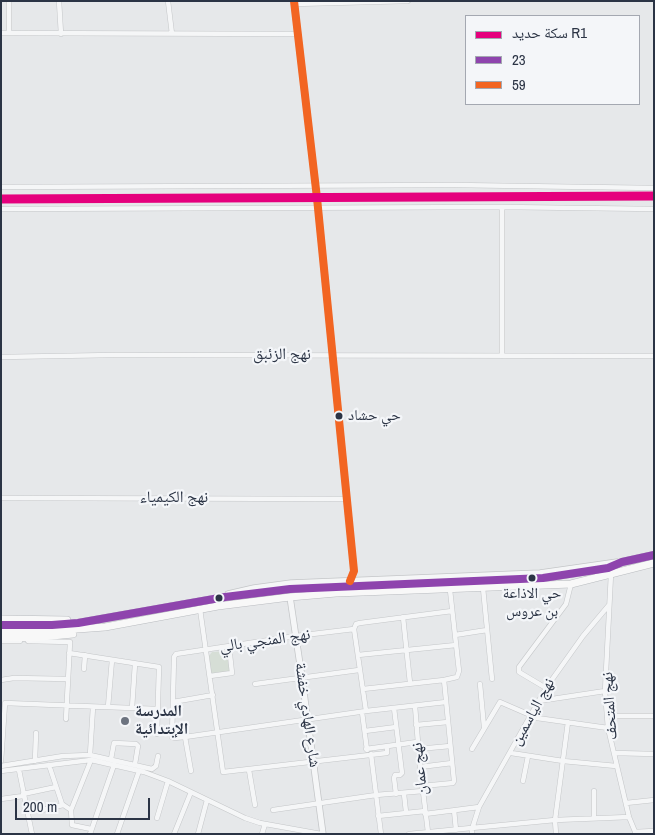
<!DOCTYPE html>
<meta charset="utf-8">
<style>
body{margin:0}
#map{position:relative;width:655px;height:835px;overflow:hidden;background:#e6e8ea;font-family:"Archivo Narrow","Noto Naskh Arabic",sans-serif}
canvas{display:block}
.frame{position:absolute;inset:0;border:2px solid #2b3445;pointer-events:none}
.legend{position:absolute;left:465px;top:15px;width:175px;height:90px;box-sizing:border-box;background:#f4f6f9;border:1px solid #a4a8b1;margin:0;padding:6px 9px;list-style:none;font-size:15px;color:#2b3445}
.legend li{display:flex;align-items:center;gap:10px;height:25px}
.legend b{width:25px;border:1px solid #a4a8b1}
.scale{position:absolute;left:15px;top:798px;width:135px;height:22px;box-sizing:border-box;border:2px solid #2b3445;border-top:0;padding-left:6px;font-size:15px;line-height:18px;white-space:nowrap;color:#2b3445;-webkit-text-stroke:4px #f4f6f9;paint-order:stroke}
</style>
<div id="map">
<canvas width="655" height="835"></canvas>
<div class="frame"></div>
<ul class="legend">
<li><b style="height:6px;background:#e5007d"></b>سكة حديد R1</li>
<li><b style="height:6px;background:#8e44ad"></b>23</li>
<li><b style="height:6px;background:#f26522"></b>59</li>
</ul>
<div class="scale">200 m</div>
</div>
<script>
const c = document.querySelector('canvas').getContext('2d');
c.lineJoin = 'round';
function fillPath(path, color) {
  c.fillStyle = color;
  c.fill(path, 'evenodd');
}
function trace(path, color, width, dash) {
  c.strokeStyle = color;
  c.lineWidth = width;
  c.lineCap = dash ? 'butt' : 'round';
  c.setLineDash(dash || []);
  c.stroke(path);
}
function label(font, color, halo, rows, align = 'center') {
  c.font = font + ' "Archivo Narrow","Noto Naskh Arabic",sans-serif';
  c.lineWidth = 4.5;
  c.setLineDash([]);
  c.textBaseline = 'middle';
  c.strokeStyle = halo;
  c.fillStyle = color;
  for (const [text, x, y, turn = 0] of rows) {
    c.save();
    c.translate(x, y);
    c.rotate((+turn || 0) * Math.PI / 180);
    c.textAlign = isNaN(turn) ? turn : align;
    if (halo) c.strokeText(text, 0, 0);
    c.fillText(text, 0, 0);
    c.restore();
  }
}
const green = new Path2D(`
 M227,651L230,670L228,672L211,673L209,656L212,652Z`);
const minor = new Path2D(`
 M9,1V33
 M59,1L61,34
 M168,1L172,34
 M294,4L408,1
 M1,33L298,34
 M1,187L454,185L654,188
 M502,207V356
 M1,209L502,207L654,209
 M1,357L113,355L654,356
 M1,498L347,499
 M611,574L605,691L608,728L629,817L636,834
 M483,588L492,679
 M200,609L223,772L387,753V746
 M403,617L410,683
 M354,629L296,636L176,654L174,657L172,737L174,738L185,737L366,711L446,702
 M354,629L356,624L360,623L452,611
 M354,629L366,711
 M455,635L487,630
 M1,641H20
 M28,641L70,642L66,719
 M69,653L159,667L157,734
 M358,655L456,645
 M84,669L85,655
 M210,676L232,673L229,646
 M1,680L14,678L68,679
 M255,684L359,670
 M480,684L484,727
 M546,688L519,672V667L566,604L571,584
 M363,689L444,680L457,677L459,671L450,590
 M539,701L605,691
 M173,702L213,695
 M415,706L420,767L428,832
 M108,707L112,660
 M132,708L135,664
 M394,708L402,773L400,775H395L394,778L396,794
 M362,712L367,750
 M607,716H654
 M416,725L448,722
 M365,731L396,727
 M185,737L191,771
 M366,749L417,742
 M418,749L450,746
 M472,749L500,702L537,718L608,728
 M511,753L563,761L616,766
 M615,753L654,754
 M371,754L381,834
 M90,755L93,707
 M111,759L114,743L136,744L138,746L135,764
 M1,761L5,703L157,709
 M35,761L36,733
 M49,765L62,804L71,810L91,760
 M1,766L63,756L90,755L152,769L156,766L158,756
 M420,767L452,763
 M19,770L32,834
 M249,770L255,805
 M1,771L91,760L144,772L168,781L245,818L260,823L321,834
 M523,781L528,756
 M422,786L453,783L454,781L444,680
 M594,791V818
 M23,794L56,787
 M404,794L406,812
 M1,799L23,796
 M626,803L654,800
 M42,810L63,805
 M71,810L72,825L91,829
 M273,810L376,795L423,791
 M454,810L456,830
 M425,814L479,807
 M378,816L425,811
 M157,818L168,781
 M635,832L654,831
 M90,834L114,765
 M117,834L139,771
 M174,834L191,792
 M198,834L207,800
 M262,834L265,824
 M409,834L555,820L629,817
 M472,834V829L479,807L546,688L583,636L609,605
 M556,834L555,820L568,722`);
const tertiary = new Path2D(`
 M294,1L317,198L354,571L350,581
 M228,594L254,588L291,583L540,573L617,562
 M290,597L302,678L323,834`);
const trunk = new Path2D(`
 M1,619L67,620
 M1,625H52L78,623L225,597L290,589L543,578L608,568L622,562L654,555
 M1,632H36L105,627L218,606L290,597L336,593L571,584L654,563
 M1,637L31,638L73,634`);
const bus1 = new Path2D(`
 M1,625H52L78,623L225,597L290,589L543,578L608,568L622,562L654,555`);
const bus2 = new Path2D(`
 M294,1L317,198L354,571L350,581`);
const rail1 = new Path2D(`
 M1,199L654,196`);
const markers = [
 [339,416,4.5,"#2b3445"],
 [532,578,4.5,"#2b3445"],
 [219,598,4.5,"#2b3445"],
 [125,721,5,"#6c737f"]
];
const busNames = [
 ["حي حشاد",348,416],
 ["حي الاذاعة",532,594,"center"],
 ["بن عروس",532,612,"center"]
];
const streetNames = [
 ["نهج الزئبق",282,355],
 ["نهج الكيمياء",174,498],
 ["نهج المنجي بالي",265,641,-8],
 ["نهج المتحف",610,706,-94],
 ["نهج الياسمين",533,712,-61],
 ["شارع الهادي خفشة",307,715,82],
 ["نهج عمان",420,769,-96]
];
const poiNames = [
 ["المدرسة",135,712],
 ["الإبتدائية",135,730]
];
fillPath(green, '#d6ded6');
trace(minor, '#c4c6c8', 5.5);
trace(tertiary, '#c4c6c8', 7);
trace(trunk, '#b8bbbf', 8);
trace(minor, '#f5f6f7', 4.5);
trace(tertiary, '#f5f6f7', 5.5);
trace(trunk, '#f8f8f8', 7);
trace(bus1, '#8e44ad', 8);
trace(bus2, '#f26522', 8);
trace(rail1, '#e5007d', 9);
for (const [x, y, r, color] of markers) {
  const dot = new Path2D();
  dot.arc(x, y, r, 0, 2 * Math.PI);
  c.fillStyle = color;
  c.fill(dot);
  trace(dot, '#f4f6f9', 2);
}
label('15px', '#2b3445', '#f4f6f9', busNames, 'left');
label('16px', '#2b3445', '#f4f6f9', streetNames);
label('bold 16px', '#2b3445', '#f4f6f9', poiNames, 'left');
</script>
